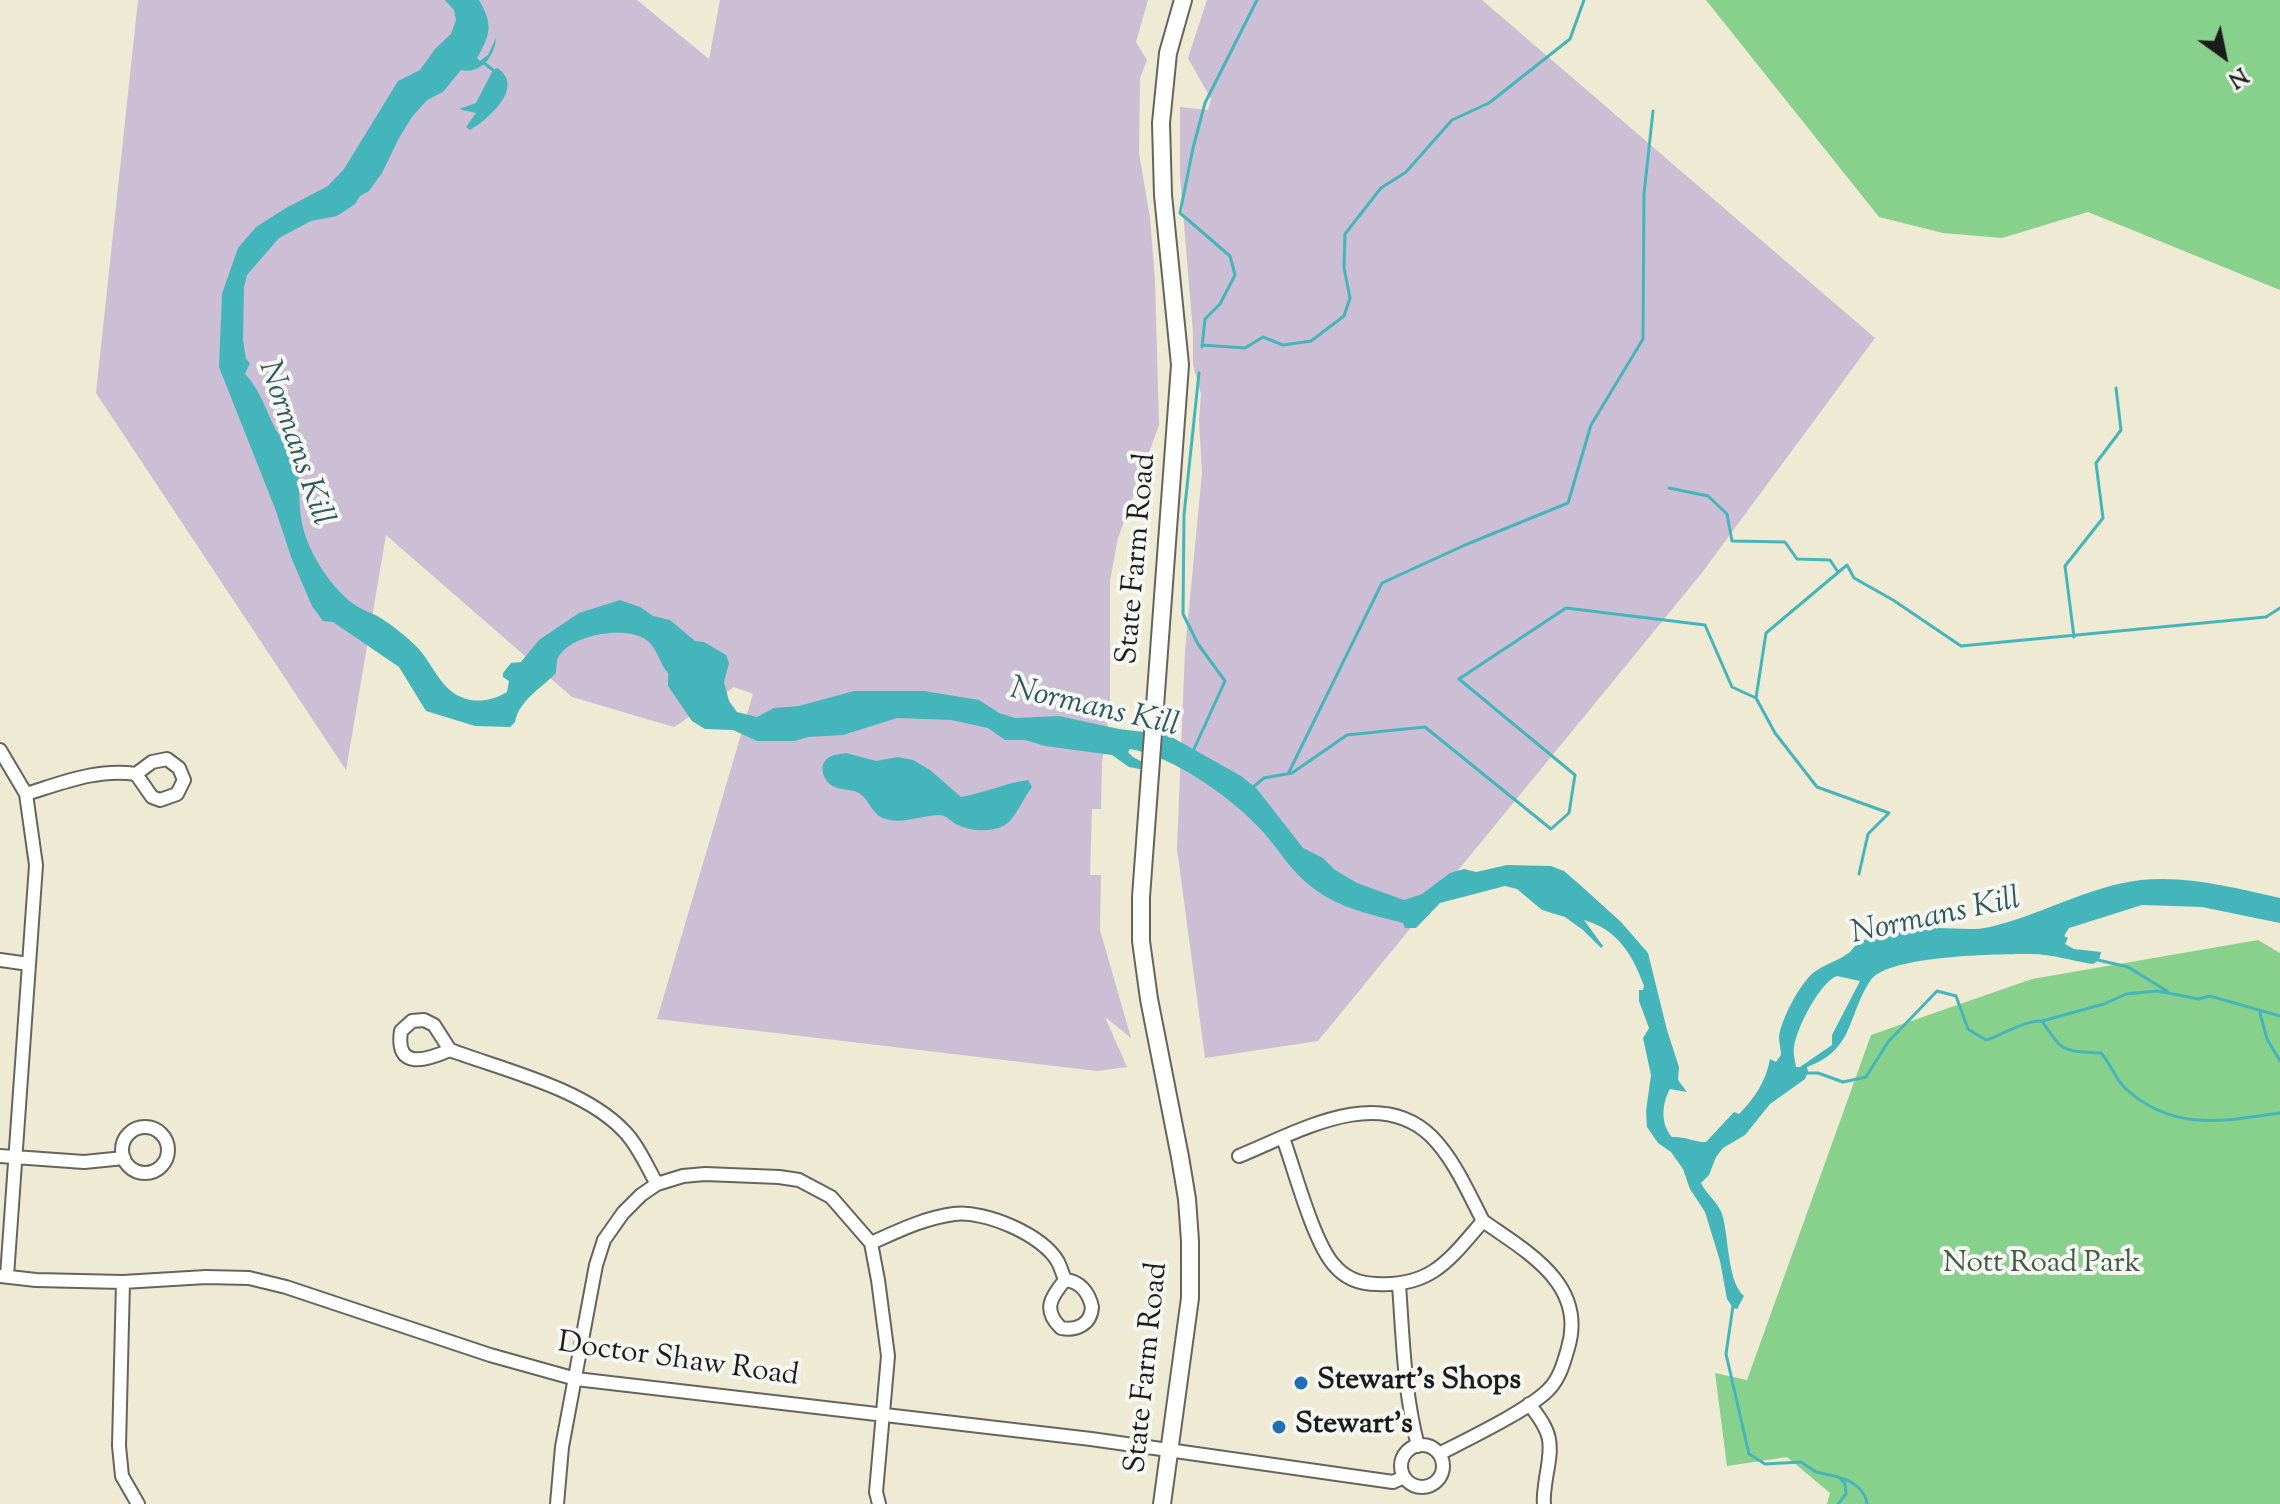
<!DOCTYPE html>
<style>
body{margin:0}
#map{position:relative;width:2280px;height:1504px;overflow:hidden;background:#eeead3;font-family:"Sorts Mill Goudy",serif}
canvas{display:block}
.north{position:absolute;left:2184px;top:16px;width:80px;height:80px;-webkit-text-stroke:6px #f6f6f2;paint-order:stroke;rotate:147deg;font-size:22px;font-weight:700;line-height:32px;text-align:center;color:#1c1c1c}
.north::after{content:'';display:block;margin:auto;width:28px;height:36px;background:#1c1c1c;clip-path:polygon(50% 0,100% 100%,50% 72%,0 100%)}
</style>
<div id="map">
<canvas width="2280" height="1504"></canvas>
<div class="north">N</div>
</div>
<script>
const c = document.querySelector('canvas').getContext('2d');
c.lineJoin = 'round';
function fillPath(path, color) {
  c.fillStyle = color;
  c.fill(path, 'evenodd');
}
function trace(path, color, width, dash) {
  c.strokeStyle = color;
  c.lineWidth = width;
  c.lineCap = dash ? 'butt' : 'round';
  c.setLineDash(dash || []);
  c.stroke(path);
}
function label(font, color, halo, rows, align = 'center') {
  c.font = font + ' "Sorts Mill Goudy",serif';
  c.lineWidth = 8;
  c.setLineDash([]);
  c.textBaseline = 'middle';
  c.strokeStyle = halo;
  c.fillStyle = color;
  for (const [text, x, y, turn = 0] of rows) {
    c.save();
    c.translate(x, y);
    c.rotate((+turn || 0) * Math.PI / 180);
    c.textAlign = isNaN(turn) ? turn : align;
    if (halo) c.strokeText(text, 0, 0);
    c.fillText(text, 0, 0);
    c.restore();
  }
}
const industrial = new Path2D(`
 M138,0H637L709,59L720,0H1148L1136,42L1147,60L1140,78L1139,153L1150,218L1155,280L1159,425L1118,538L1110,581V708L1102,763L1101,809H1092L1090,875H1101L1100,930L1131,1038L1105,1017L1127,1067L1097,1071L657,1019L753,694L734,687L674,727L572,697L386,535L346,770L96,393Z
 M1207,0H1482L1875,338L1701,574L1318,1041L1205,1058L1177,849L1185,650L1202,473L1199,421L1201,394L1193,365V333L1180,176V107L1208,110L1211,99L1188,58Z`);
const green = new Path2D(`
 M1706,0H2280V290L2088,212L2002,238L1943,233L1879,217Z
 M2258,940L2280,953V1504H1827L1830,1493L1787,1457L1727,1466L1715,1373L1747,1380L1871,1035L2032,979Z`);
const water = new Path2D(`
 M445,0H479C493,24 491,34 477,58L480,61L488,55L496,38C495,56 480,75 461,70L443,92L427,100L412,117L399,138L382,173L369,191L360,196L355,204L337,216L311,221L279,238L247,275L244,287L243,340L246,359L250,363L245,374C259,388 265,408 274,426C280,439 297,453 298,468C301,508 296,523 317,561C326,577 342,597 357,606C364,611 372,613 379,617C391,624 407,637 417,647C432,663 440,688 461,697C476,704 494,700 507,692L509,681L503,677V673L511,663L521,662L539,640L579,613L620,600L640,607L653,616L670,620L695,641L704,642L726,655L729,663L724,682L729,701L737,712L757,717L774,708L799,706L854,691H924L979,700L999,713L1015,718L1059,716L1119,729L1168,735L1241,776L1257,789L1303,848L1323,858L1335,870L1357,883L1404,900L1422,894L1450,873L1464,869L1476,872L1507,865L1551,866L1564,871L1579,884L1621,922L1648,953L1667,1030L1679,1067L1678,1080L1687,1092L1670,1089C1662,1103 1660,1124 1672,1137C1684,1136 1694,1142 1706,1142L1734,1112L1739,1114C1755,1098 1766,1081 1770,1059L1776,1062L1781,1055C1781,1049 1779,1043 1779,1037C1781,1020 1799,985 1813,973C1824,964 1839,961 1850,952C1853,949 1855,945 1858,943C1866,937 1911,930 1923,929C1945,926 1968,932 1990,927C2041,915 2089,886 2141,880C2187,875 2236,888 2280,898V923L2202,907L2142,905L2069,928L2064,936L2068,938L2065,944L2074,949L2101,952L2099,960L2093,964C2072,961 2052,954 2031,954C2000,954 1886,955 1870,981C1847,1017 1854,1050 1807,1067L1808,1072L1805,1079L1770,1104L1745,1135L1723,1148L1716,1157L1709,1175L1701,1183C1706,1194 1718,1202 1722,1214C1729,1235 1727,1282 1744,1296L1737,1309L1733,1308L1727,1299L1720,1261L1705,1212L1690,1189L1683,1169L1671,1152L1658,1143L1647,1127L1646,1111L1651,1075L1643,1038L1649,1028L1639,1001V990H1643L1644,986C1633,955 1617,929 1584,920L1603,946L1601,948L1583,930L1565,917L1542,910L1517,889L1505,886L1440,903L1416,928H1405L1403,923C1370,914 1341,909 1313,888C1292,873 1280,851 1264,833C1235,800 1174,756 1130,749L1128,752L1133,757L1159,771L1160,773L1129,767L1112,755L1045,746L1025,740H1005L988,728L951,720L897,718L843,735L808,737L795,741H757L733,730L705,729L692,721L668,686V673C658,662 658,646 643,638C622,626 567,635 557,660C557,661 556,672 556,673C542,688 519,700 515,722L510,727L475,726L426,711L399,667L333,622L323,621L312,606L291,557L276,511L219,367L222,294L238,248L256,227L286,208L328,186L344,169L398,81L420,70L435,49L451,34L456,20L454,10ZM1837,976L1860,981L1832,1035V1045L1800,1067H1796C1795,1061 1793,1053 1794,1047C1796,1029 1820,982 1837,976Z
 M497,68C526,86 488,120 470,130L466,127L476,113L459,109L476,103L493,70Z
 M846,753L876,761L898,757L913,760L930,770L961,797C984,793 1005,783 1028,780L1032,787C1023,798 1015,821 1003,826C989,833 970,831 956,824C950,821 947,816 940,815C922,815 896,827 879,816C871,810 868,799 859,793C851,789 843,790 835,787C824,783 817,766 828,758C833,754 841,754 846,753Z`);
const stream = new Path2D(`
 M484,63L493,70
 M1202,345L1245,348L1263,337L1283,345L1311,341L1344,316L1350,298L1344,268L1345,234L1381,188L1406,172L1452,120L1489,103L1570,39L1584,0
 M1202,347L1205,319L1220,304L1235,275L1230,256L1180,213L1193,148L1205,103L1257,0
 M1669,488L1708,496L1727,514L1732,541L1785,542L1797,559L1830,560L1838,572
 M2074,637L2065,566L2103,518L2096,463L2121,430L2116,388
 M1756,698L1766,633L1847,565L1854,578L1893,600L1961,646L2266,617L2280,608
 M1194,749L1225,681L1198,644L1183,614L1184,515L1199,373
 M1289,772L1382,583L1465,545L1568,503L1591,425L1643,339L1644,194L1653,111
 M1252,788L1264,778L1292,773L1347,735L1425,727L1551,829L1569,813L1575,775L1459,679L1566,608L1705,625L1732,687L1756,698L1775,733L1817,787L1889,813L1868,834L1859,874
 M2098,960L2128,967L2167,991
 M2260,1013L2267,1039L2280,1061
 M2042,1021L2104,1004L2126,994L2157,991L2199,999L2210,996L2280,1016
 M1807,1073H1818L1843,1082L1866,1077L1888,1042L1937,991L1956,996L1968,1029L1986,1040C2005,1034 2022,1021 2042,1021C2063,1053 2063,1051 2101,1053C2111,1064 2116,1080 2126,1089C2173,1132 2224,1121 2280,1113
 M1733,1306L1726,1354L1749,1454L1765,1464L1801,1462L1816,1472L1839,1477L1845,1484L1846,1494L1838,1504
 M1840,1478C1853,1481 1866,1491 1867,1504`);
const minor = new Path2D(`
 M0,750L26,794L36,865L7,1276
 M167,759L179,768L184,780L177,794L160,800L152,797L136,774L152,762Z
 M26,794C62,783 98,768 136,774
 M0,960L29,964
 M424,1020L434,1025L450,1050C427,1060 395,1071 401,1031L412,1021Z
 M450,1050C504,1070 585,1089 624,1131C638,1145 647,1167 657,1184
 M122 1150a23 23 0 1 1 46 0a23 23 0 1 1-46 0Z
 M0,1156L84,1162L124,1158
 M1239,1156C1296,1133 1377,1084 1431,1136C1454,1159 1468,1192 1483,1221C1450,1259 1432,1287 1377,1284C1360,1284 1345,1278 1334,1265C1313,1241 1295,1171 1283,1138
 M871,1243C898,1231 924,1218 954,1214C985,1210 1043,1235 1058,1262C1061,1268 1063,1275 1065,1280
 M0,1276L36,1280L123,1282L206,1277L249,1278L286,1287L490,1355L576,1379L1091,1439L1393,1482L1404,1477
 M1065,1280C1080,1281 1089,1293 1092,1307C1091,1324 1077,1331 1061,1328C1042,1310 1051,1297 1065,1280Z
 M123,1282L119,1446L122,1476L138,1504
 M1399,1285C1403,1339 1404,1393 1418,1446
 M1529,1404C1552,1433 1553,1441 1546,1478C1545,1487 1543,1495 1544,1504
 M1401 1466a21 21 0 1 1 42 0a21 21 0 1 1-42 0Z
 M1439,1454C1466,1440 1533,1408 1550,1388C1560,1377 1564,1362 1568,1348C1587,1284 1527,1252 1483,1221
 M557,1504L562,1447L596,1265L604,1240L623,1213L641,1195L657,1184L683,1176L705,1174L779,1177L799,1180L831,1197L871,1243L878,1280L888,1356L876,1492L879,1504`);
const major = new Path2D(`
 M1162,1504L1190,1298V1241L1187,1199L1180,1157L1149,999L1141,941V897L1180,365L1163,195L1161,123L1168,53L1183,0`);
const markers = [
 [1301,1383,8,"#1f6fb2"],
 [1279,1427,8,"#1f6fb2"]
];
const streetNames = [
 ["State Farm Road",1139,559,-85],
 ["Doctor Shaw Road",678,1362,8],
 ["State Farm Road",1149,1368,-84]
];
const parkNames = [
 ["Nott Road Park",2042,1266]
];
const poiNames = [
 ["Stewart's Shops",1317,1383],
 ["Stewart's",1295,1427]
];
const waterNames = [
 ["Normans Kill",293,444,71],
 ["Normans Kill",1094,710,13],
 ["Normans Kill",1936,919,-12]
];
fillPath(industrial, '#ccbed4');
fillPath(green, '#88d18d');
fillPath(water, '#45b5bc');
trace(stream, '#45b5bc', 3);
trace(minor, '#66645c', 16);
trace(major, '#66645c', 20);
trace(minor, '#fff', 12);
trace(major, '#fff', 16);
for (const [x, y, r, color] of markers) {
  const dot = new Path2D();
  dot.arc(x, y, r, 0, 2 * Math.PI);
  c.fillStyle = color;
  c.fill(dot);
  trace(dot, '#f6f6f2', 3);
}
label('30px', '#1c1c1c', '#f6f6f2', streetNames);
label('30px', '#425b44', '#f6f6f2', parkNames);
label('bold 30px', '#1c1c1c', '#f6f6f2', poiNames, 'left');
label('italic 32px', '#2c595c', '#f6f6f2', waterNames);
</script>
